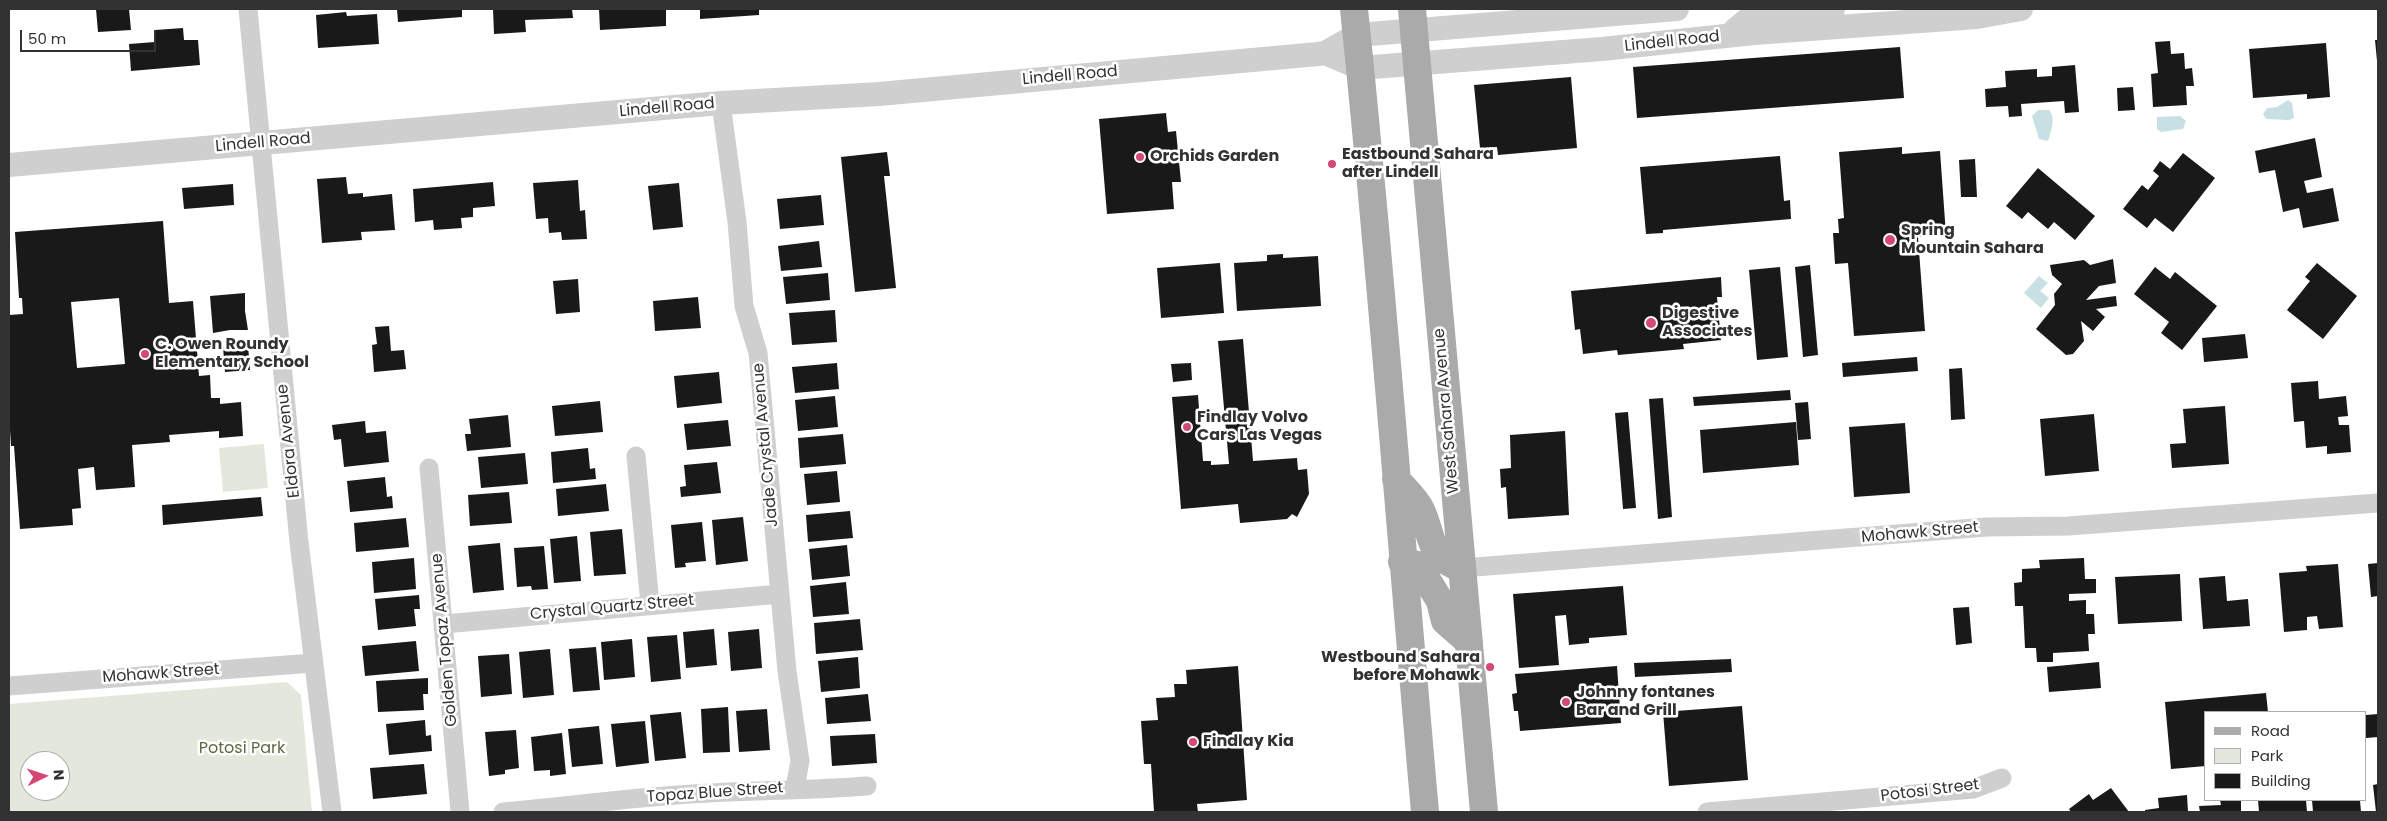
<!DOCTYPE html>
<style>
body{margin:0}
#map{position:relative;width:2387px;height:821px;overflow:hidden;background:#fff;font-family:Poppins,sans-serif}
canvas{display:block}
.frame{position:absolute;inset:0;border:10px solid #323232;pointer-events:none}
.legend{position:absolute;left:2204px;top:711px;width:162px;height:90px;box-sizing:border-box;background:#fff;border:1px solid #adadad;margin:0;padding:6px 9px;list-style:none;font-size:15px;color:#323232}
.legend li{display:flex;align-items:center;gap:10px;height:25px}
.legend b{width:25px;border:1px solid #adadad}
.north{position:absolute;left:20px;top:751px;width:50px;height:50px;box-sizing:border-box;background:#fff;border:1px solid #adadad;border-radius:50%;rotate:86deg;font-size:14px;font-weight:700;line-height:20px;text-align:center;color:#323232}
.north::after{content:'';display:block;margin:auto;width:18px;height:22px;background:#d44873;clip-path:polygon(50% 0,100% 100%,50% 72%,0 100%)}
.scale{position:absolute;left:20px;top:30px;width:136px;height:22px;box-sizing:border-box;border:2px solid #323232;border-top:0;padding-left:6px;font-size:15px;line-height:18px;white-space:nowrap;color:#323232;-webkit-text-stroke:4px #fff;paint-order:stroke}
</style>
<div id="map">
<canvas width="2387" height="821"></canvas>
<div class="frame"></div>
<ul class="legend">
<li><b style="height:6px;background:#aaa"></b>Road</li>
<li><b style="height:14px;background:#e4e8dc"></b>Park</li>
<li><b style="height:14px;background:#191919"></b>Building</li>
</ul>
<div class="north">N</div>
<div class="scale">50 m</div>
</div>
<script>
const c = document.querySelector('canvas').getContext('2d');
c.lineJoin = 'round';
function fillPath(path, color) {
  c.fillStyle = color;
  c.fill(path, 'evenodd');
}
function trace(path, color, width, dash) {
  c.strokeStyle = color;
  c.lineWidth = width;
  c.lineCap = dash ? 'butt' : 'round';
  c.setLineDash(dash || []);
  c.stroke(path);
}
function label(font, color, halo, rows, align = 'center') {
  c.font = font + ' Poppins,sans-serif';
  c.lineWidth = 5;
  c.setLineDash([]);
  c.textBaseline = 'middle';
  c.strokeStyle = halo;
  c.fillStyle = color;
  for (const [text, x, y, turn = 0] of rows) {
    c.save();
    c.translate(x, y);
    c.rotate((+turn || 0) * Math.PI / 180);
    c.textAlign = isNaN(turn) ? turn : align;
    if (halo) c.strokeText(text, 0, 0);
    c.fillText(text, 0, 0);
    c.restore();
  }
}
const green = new Path2D(`
 M264,444L268,488L223,492L219,448Z
 M287,682L301,695L312,812H9V704ZM30,761H60V791H30Z`);
const water = new Path2D(`
 M2288,100L2292,103L2294,118L2289,120L2266,119L2263,114L2267,108L2277,107Z
 M2038,110H2049C2056,118 2051,130 2049,139L2047,141L2039,139L2032,116Z
 M2180,116L2186,121L2183,129L2161,132L2157,129V117Z
 M2039,276L2048,283L2040,291L2049,298L2041,308L2024,293Z`);
const building = new Path2D(`
 M96,9H129L131,30L98,32Z
 M397,9H462V17L398,22Z
 M493,9H572L573,18L525,20L526,32L494,34Z
 M599,9H666V26L600,30Z
 M700,9H759V15L700,19Z
 M346,12L347,16L377,14L379,44L318,48L316,15Z
 M183,28L184,40H198L200,65L131,71L129,44L155,42V30Z
 M2375,40H2378V61H2377Z
 M2170,41L2171,54L2184,53L2185,69L2192,68L2194,86H2186L2187,105L2153,107L2151,74L2158,73L2155,42Z
 M2326,43L2330,97L2307,99V94L2253,98L2249,49Z
 M1900,47L1904,98L1637,118L1633,67Z
 M2075,65L2079,112L2065,113L2064,101L2021,104L2022,116L2009,117L2008,106L1986,107L1985,89L2006,87L2005,71L2037,69V77L2052,76V67Z
 M1571,77L1577,148L1498,155L1497,147L1480,148L1474,85Z
 M2133,87L2135,110L2118,111L2117,88Z
 M1166,113L1168,132L1176,131L1181,182H1172L1174,209L1107,214L1099,119Z
 M2315,138L2322,177L2304,181L2307,193L2333,188L2339,221L2303,228L2299,208L2283,212L2275,170L2259,173L2255,151Z
 M1902,147V154L1940,151L1946,235L1918,237L1925,331L1854,336L1848,263L1835,264L1833,233H1839L1838,219L1844,218L1839,152Z
 M887,152L890,176H884L896,288L855,292L841,157Z
 M2183,153L2215,178L2173,232L2155,218L2147,228L2123,209L2142,185L2148,190L2159,176L2153,171L2160,161L2170,169Z
 M1780,156L1784,201L1790,200L1791,219L1663,230V233L1646,234L1640,167Z
 M1975,159L1977,197H1961L1959,160Z
 M2038,168L2095,216L2075,240L2054,222L2048,229L2028,212L2022,219L2006,206Z
 M346,177L348,194L363,193V197L392,194L395,230L361,232L362,240L322,243L317,179Z
 M578,180L580,211L585,210L587,239L562,240L561,232L549,233L548,218L536,219L533,183Z
 M493,182L495,206L473,208V217L461,218L462,228L434,230L433,220L415,222L413,189Z
 M679,183L683,227L653,230L648,186Z
 M233,184L234,205L184,209L182,188Z
 M821,195L824,225L780,229L777,199Z
 M163,221L169,303L193,301L199,376L210,375L211,398H220V404L241,402L243,436L219,438V431L169,435L170,442L132,445L135,487L96,490L94,467L78,469L81,508L72,509L73,525L20,529L14,446H11L9,414V315L23,314L22,298H19L15,232ZM119,298L125,364L77,368L71,302Z
 M819,241L822,267L781,271L778,246Z
 M1283,254V258L1318,256L1321,306L1237,311L1234,263L1267,261V255Z
 M2113,259L2116,283L2099,286L2086,300L2116,296L2117,306L2096,309L2105,317L2093,331L2081,321L2084,341L2073,354L2066,355L2036,329L2055,305L2054,294L2062,284L2052,275L2050,265L2084,260L2090,265Z
 M1220,263L1224,313L1161,318L1157,268Z
 M2317,263L2357,296L2323,339L2287,310L2310,281L2305,277Z
 M1810,265L1818,355L1803,357L1795,267Z
 M1780,267L1788,357L1757,360L1749,270Z
 M2155,267L2170,279L2175,272L2217,306L2182,350L2161,333L2169,322L2134,294Z
 M828,273L830,300L786,304L783,277Z
 M1721,277L1722,297H1717L1721,340L1683,344L1684,349L1618,355L1617,350L1583,354L1580,329L1575,330L1571,291Z
 M578,279L580,312L556,314L553,281Z
 M245,293V311L248,330H230L213,333L210,296Z
 M698,297L701,328L655,331L653,301Z
 M835,310L837,342L792,345L789,313Z
 M389,326L391,351L404,350L406,369L374,372L372,345L377,344L375,327Z
 M2245,334L2248,358L2204,362L2202,338Z
 M1243,339L1253,461L1297,458L1298,470L1307,469L1309,494L1297,517L1292,514L1287,519L1240,523L1238,504L1181,509L1172,397L1198,395L1203,461H1211V465L1229,464L1218,341Z
 M248,345L250,370L225,372L223,347Z
 M1917,357L1918,371L1843,377L1842,363Z
 M837,363L839,389L795,393L792,367Z
 M1191,363L1192,380L1173,382L1171,364Z
 M1962,368L1965,419L1951,420L1949,369Z
 M719,372L722,403L677,408L674,376Z
 M2318,381L2319,399L2346,396L2348,416L2338,417L2339,425H2349L2351,452L2327,454V446L2306,448L2304,421L2294,422L2291,383Z
 M1790,390L1791,400L1694,406L1693,397Z
 M835,396L838,427L798,431L795,400Z
 M1663,398L1672,517L1658,519L1649,399Z
 M600,401L603,432L555,436L552,406Z
 M1808,402L1811,439L1798,440L1795,403Z
 M2225,406L2229,464L2172,468L2170,444L2186,443L2183,409Z
 M1628,412L1636,508L1623,509L1615,413Z
 M2094,414L2099,471L2045,476L2040,419Z
 M508,415L511,447L467,451L465,434H471L469,419Z
 M728,420L731,446L687,450L684,424Z
 M365,421L366,433L386,431L389,462L344,467L341,439L334,440L332,425Z
 M1796,422L1799,465L1703,473L1700,430Z
 M1905,423L1910,493L1854,497L1849,427Z
 M1565,431L1569,515L1508,519L1506,487L1501,488L1500,469L1511,468L1510,435Z
 M843,434L846,464L800,468L798,438Z
 M588,448L590,469L595,468L596,479L553,483L551,452Z
 M525,453L528,484L481,488L478,457Z
 M717,462L721,493L681,497L680,487L686,486L684,465Z
 M837,471L840,502L807,505L804,474Z
 M385,477L387,497L392,496L393,508L350,512L347,481Z
 M606,484L609,511L558,516L556,489Z
 M509,492L512,523L470,526L468,495Z
 M261,497L263,516L163,525L162,505Z
 M850,511L853,538L808,542L806,515Z
 M743,517L748,561L716,565L712,520Z
 M406,518L409,547L356,552L354,523Z
 M702,522L706,561L685,563L686,567L675,568L671,525Z
 M622,529L626,574L594,576L590,532Z
 M577,536L581,581L554,583L550,539Z
 M500,543L504,590L473,593L468,546Z
 M847,545L850,576L812,580L809,549Z
 M544,546L548,589L532,590L531,586L517,587L514,548Z
 M414,558L416,589L374,593L372,562Z
 M2084,558L2085,579H2096V593L2069,594V601L2086,600V614H2094L2095,634H2088L2089,651L2053,653V662H2037L2036,648H2025L2023,606H2015L2014,583L2022,582V569L2040,568L2039,560Z
 M2378,563V596L2371,597L2368,564Z
 M2338,564L2343,627L2319,629L2317,616L2307,617V630L2284,632L2279,573L2307,571L2306,566Z
 M2180,574L2182,621L2118,624L2115,577Z
 M2225,576L2227,601L2248,599L2250,626L2203,629L2199,578Z
 M846,582L849,614L813,617L810,586Z
 M1623,586L1627,635L1589,638V643L1569,645L1566,615L1555,616L1559,665L1519,668L1513,594Z
 M419,595L420,609H414L416,626L378,630L375,599Z
 M1969,607L1972,643L1956,645L1953,608Z
 M860,619L863,650L816,654L814,623Z
 M714,629L717,665L686,668L683,632Z
 M759,629L762,668L731,671L728,632Z
 M677,635L681,679L651,682L647,637Z
 M632,639L635,677L604,680L601,642Z
 M416,641L419,671L365,676L362,646Z
 M596,647L600,690L573,692L569,649Z
 M550,649L554,695L523,698L519,652Z
 M509,654L512,694L481,697L478,656Z
 M858,657L860,688L821,692L818,661Z
 M1731,659L1732,672L1635,677L1634,663Z
 M2099,662L2101,688L2049,692L2047,667Z
 M1238,666L1247,800L1197,804L1198,812H1154L1151,764H1144L1141,721L1158,720L1156,698L1175,697L1174,684H1187L1186,670Z
 M1617,666L1621,723L1520,731L1518,711H1514L1512,694L1517,693L1515,674Z
 M428,678V694H423L424,710L378,712L376,681Z
 M2266,693L2268,712H2206V766L2171,769L2165,702Z
 M868,694L871,721L827,724L825,698Z
 M1742,706L1748,780L1669,786L1663,712Z
 M728,707L730,752L703,753L701,709Z
 M767,709L770,750L739,752L736,711Z
 M681,712L686,758L655,761L650,715Z
 M2378,714V737L2366,738V715Z
 M425,720L426,736L431,735L432,751L389,755L386,724Z
 M645,721L649,763L616,767L611,724Z
 M599,726L603,764L572,767L568,729Z
 M516,730L519,768L505,770V774L489,776L485,732Z
 M562,733L566,774L550,776V770L534,771L531,737Z
 M875,734L877,763L832,766L830,736Z
 M424,764L427,794L373,799L370,768Z
 M2378,784V812H2376L2373,785Z
 M2111,788L2129,812H2071L2069,809L2089,794L2093,800Z
 M2187,795L2188,812H2145V810L2159,808L2158,798Z
 M2220,800H2241V812H2200L2199,806L2221,805Z
 M2258,800H2306L2307,812H2259Z
 M2312,800H2360L2361,812H2313Z`);
const minor = new Path2D(`
 M248,9L299,542L332,812
 M721,103L737,222L744,306L758,353L787,671L800,761L795,788
 M636,456L650,604
 M429,468L460,812
 M1462,568L1987,527L2068,526L2378,503
 M444,624L780,594
 M9,686L313,663
 M503,812C561,807 619,799 677,795C740,790 804,791 867,786
 M1707,812L1973,789L2002,778`);
const tertiary = new Path2D(`
 M1735,30L1747,20L1765,16L1833,9
 M1325,53L1360,68L1602,49L1754,33L1977,17L2021,9
 M9,165L721,103L879,94L1318,54L1325,53L1357,35L1677,9`);
const primary = new Path2D(`
 M1354,9C1382,276 1401,544 1425,812
 M1412,9L1484,812
 M1396,479C1404,489 1416,499 1421,510C1433,536 1428,558 1462,568
 M1402,562L1418,565L1440,601L1445,621L1469,642`);
const markers = [
 [1140,157,5,"#d44873"],
 [1332,164,5,"#d44873"],
 [1890,240,6,"#d44873"],
 [1651,323,6,"#d44873"],
 [145,354,5,"#d44873"],
 [1187,427,5,"#d44873"],
 [1490,667,5,"#d44873"],
 [1566,702,5,"#d44873"],
 [1193,742,5,"#d44873"]
];
const streetNames = [
 ["Lindell Road",1672,42,-6],
 ["Lindell Road",1070,76,-5],
 ["Lindell Road",667,108,-5],
 ["Lindell Road",263,143,-5],
 ["West Sahara Avenue",1447,411,-95],
 ["Eldora Avenue",289,441,-96],
 ["Jade Crystal Avenue",766,445,-95],
 ["Mohawk Street",1920,533,-5],
 ["Crystal Quartz Street",612,608,-5],
 ["Golden Topaz Avenue",445,640,-95],
 ["Mohawk Street",161,674,-4],
 ["Potosi Street",1930,791,-7],
 ["Topaz Blue Street",715,793,-4]
];
const poiNames = [
 ["Eastbound Sahara",1342,155],
 ["after Lindell",1342,173],
 ["Orchids Garden",1150,157],
 ["Spring",1901,231],
 ["Mountain Sahara",1901,249],
 ["Digestive",1662,314],
 ["Associates",1662,332],
 ["C. Owen Roundy",155,345],
 ["Elementary School",155,363],
 ["Findlay Volvo",1197,418],
 ["Cars Las Vegas",1197,436],
 ["Westbound Sahara",1480,658,"right"],
 ["before Mohawk",1480,676,"right"],
 ["Johnny fontanes",1576,693],
 ["Bar and Grill",1576,711],
 ["Findlay Kia",1203,742]
];
const parkNames = [
 ["Potosi Park",242,749]
];
fillPath(green, '#e4e8dc');
fillPath(water, '#c8e0e4');
fillPath(building, '#191919');
trace(minor, '#cfcfcf', 19);
trace(tertiary, '#cfcfcf', 24);
trace(primary, '#aaa', 28);
for (const [x, y, r, color] of markers) {
  const dot = new Path2D();
  dot.arc(x, y, r, 0, 2 * Math.PI);
  c.fillStyle = color;
  c.fill(dot);
  trace(dot, '#fff', 2);
}
label('16px', '#323232', '#fff', streetNames);
label('bold 16px', '#323232', '#fff', poiNames, 'left');
label('16px', '#5e6a43', '#fff', parkNames);
</script>
